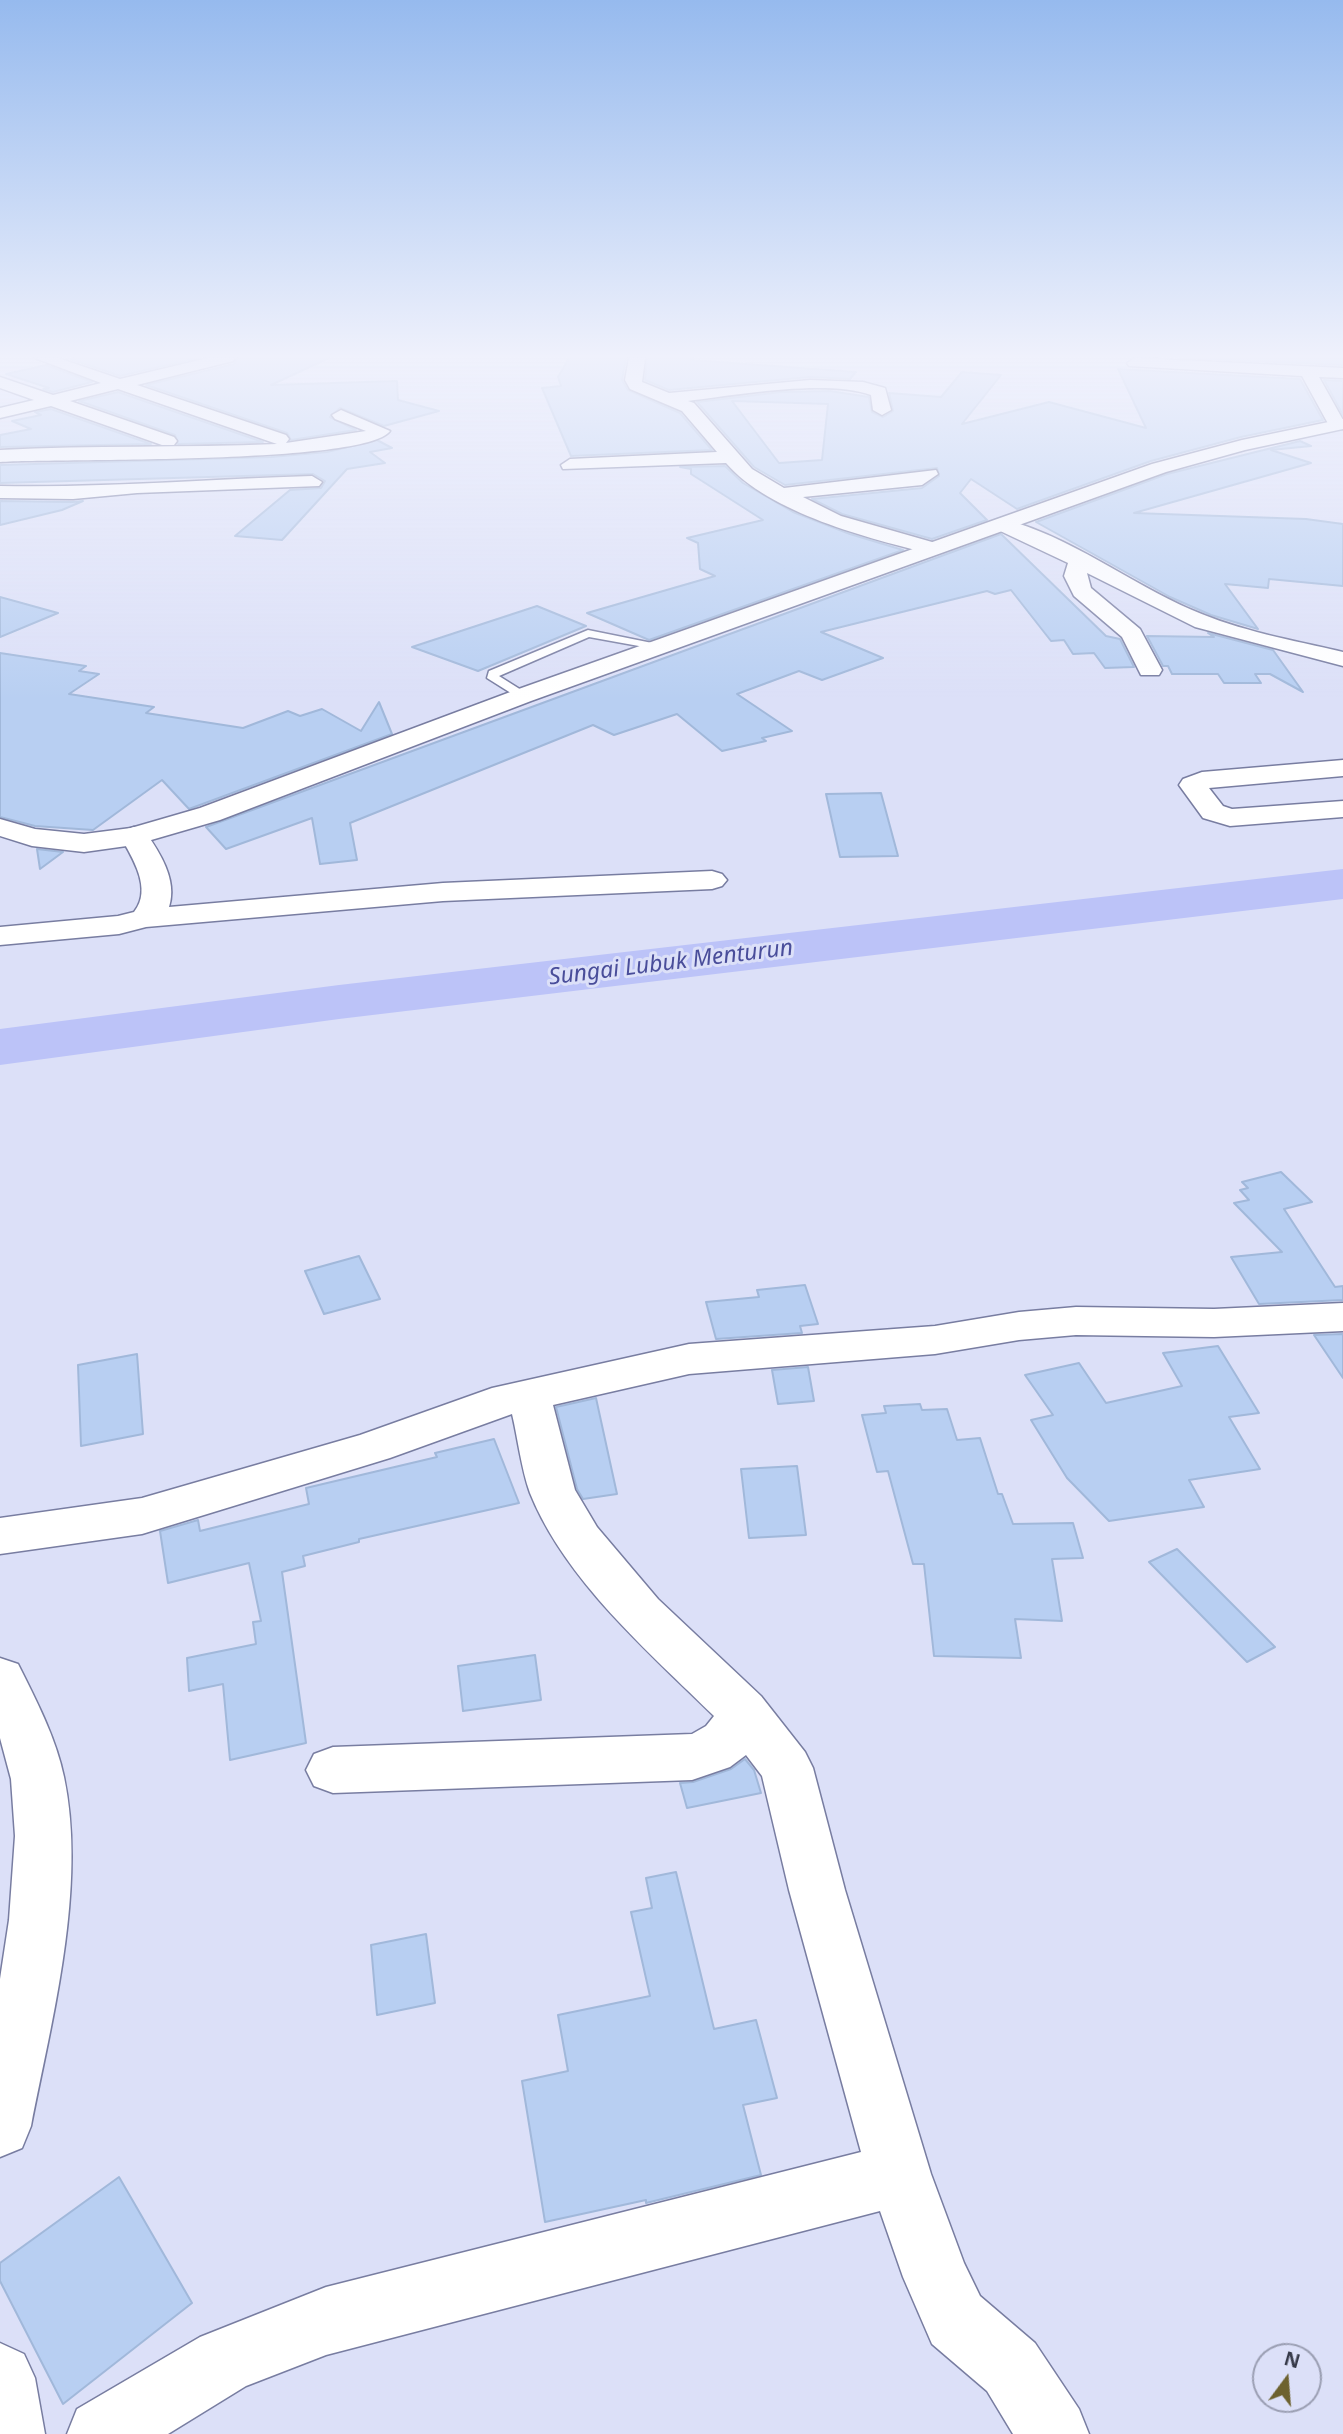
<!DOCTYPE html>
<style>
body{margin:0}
#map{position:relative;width:1343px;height:2434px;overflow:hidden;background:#dce0f8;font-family:"Noto Sans",sans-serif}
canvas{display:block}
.north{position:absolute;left:1252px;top:2343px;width:70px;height:70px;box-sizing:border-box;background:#dce0f8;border:2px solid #9a9eb2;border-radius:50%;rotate:16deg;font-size:19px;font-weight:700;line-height:28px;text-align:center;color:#373a49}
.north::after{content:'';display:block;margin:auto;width:24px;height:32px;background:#6d622f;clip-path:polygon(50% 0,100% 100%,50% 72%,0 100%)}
</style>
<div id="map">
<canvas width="1343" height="2434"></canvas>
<div class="north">N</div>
</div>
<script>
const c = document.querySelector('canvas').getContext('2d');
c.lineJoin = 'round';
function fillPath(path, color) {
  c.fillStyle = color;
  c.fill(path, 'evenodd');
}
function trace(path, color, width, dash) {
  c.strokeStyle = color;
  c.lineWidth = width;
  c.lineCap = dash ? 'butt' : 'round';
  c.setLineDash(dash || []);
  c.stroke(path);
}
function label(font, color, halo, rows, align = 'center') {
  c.font = font + ' "Noto Sans",sans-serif';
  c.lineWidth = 6;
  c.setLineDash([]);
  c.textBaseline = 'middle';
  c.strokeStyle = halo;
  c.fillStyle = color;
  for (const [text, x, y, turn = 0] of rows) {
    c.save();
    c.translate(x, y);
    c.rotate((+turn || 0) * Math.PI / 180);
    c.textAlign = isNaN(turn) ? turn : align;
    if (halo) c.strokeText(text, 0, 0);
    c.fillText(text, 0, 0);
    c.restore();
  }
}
const river = new Path2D(`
 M1343,869V899L339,1019L0,1065V1029L339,985Z`);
const building = new Path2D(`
 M77,358H198L120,376L70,359Z
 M238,358H329L271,385L397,381L398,400L439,411L384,426L340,408L330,417L356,430L291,440L287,433L146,385L234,364Z
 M569,358H626L622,380L628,390L680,413L712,450L571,456L542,388L561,386L558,377Z
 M647,358H693L691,360L856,372L850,379L810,377L669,390L645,380Z
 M1185,358H1343V365Z
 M46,365L92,382L53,392L43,389L49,388L6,374Z
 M1118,369L1300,379L1323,420L1241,437L1151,461L1017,509L971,479L960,493L987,520L932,539L842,514L812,499L922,488L939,476L937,468L785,485L754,467L697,402L781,392L830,391L869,397L872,412L883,417L893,411L889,393L941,397L962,372L1001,375L962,424L1049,402L1146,428ZM732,401L828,404L822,460L779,463Z
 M1324,380L1343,381V415Z
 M118,392L263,442L178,444L175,435L79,401Z
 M51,409L151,444L0,447V435L31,429L12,421L41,415L35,412Z
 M377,440L392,448L370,452L385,463L347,469L282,540L235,536L290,490L321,488L325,481L313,474L0,483V465L271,457L327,452Z
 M1300,441L1311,446L1271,450L1311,463L1134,513L1306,519L1343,524V586L1269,579L1268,588L1225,584L1258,629L1211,615L1170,597L1036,522L1167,474Z
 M725,466L743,483L793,512L850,534L903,550L649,640L587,613L715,576L700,569L698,543L687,538L763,520L691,474V469L680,467Z
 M0,501L73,502L83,501L62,510L0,525Z
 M1001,534L1106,636L1120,639L1134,667L1105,668L1094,653L1073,654L1064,640L1051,641L1011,590L995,594L987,591L821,632L883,658L822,680L799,671L737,694L792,731L762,738L766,741L722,751L677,714L614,735L593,725L350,823L357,860L320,864L312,818L226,849L206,827Z
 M0,597L58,613L0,637Z
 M537,606L586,626L478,671L412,647Z
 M1208,633L1273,650L1303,692L1270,674H1255L1261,683H1224L1218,674H1172L1168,666H1163L1147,636L1214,637Z
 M0,653L86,666L79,671L99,674L69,694L154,707L146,713L243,728L288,711L300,716L322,709L361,731L379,702L392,734L189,809L162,780L93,830L35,826L0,817Z
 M881,793L898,856L840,857L826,794Z
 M37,849L63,852L40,869Z
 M1281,1172L1312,1202L1284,1209L1335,1287L1343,1286V1300L1259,1304L1231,1257L1282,1252L1234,1203L1249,1200L1240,1190L1248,1188L1242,1182Z
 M359,1256L380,1299L324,1314L305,1271Z
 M805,1285L818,1324L800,1326L802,1333L716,1339L706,1302L759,1297L757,1290Z
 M1343,1334V1378L1314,1335Z
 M1218,1346L1259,1413L1229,1417L1260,1469L1189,1480L1204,1507L1109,1521L1067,1478L1031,1420L1053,1415L1025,1375L1079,1363L1106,1403L1182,1386L1163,1353Z
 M137,1354L143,1434L81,1446L78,1365Z
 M808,1367L814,1401L778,1404L772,1370Z
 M596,1398L617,1494L583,1499L577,1489L556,1407Z
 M920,1404L922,1410L947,1409L957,1440L980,1438L998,1494H1002L1013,1524L1073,1523L1083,1558L1052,1559L1062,1621L1015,1619L1021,1658L934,1656L924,1564H913L888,1471L877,1472L862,1415L886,1413L884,1406Z
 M494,1439L519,1503L359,1539V1542L303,1556L305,1566L282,1572L306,1743L230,1760L223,1684L189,1691L187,1658L256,1644L253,1622L261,1621L249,1563L168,1583L160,1531L198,1520L200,1531L309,1504L306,1488L437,1457L435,1453Z
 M797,1466L806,1535L749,1538L741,1469Z
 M1177,1549L1275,1647L1247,1662L1149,1562Z
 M535,1655L541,1700L463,1711L458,1666Z
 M745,1759L754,1770L761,1793L687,1808L680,1783L693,1782L731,1769Z
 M676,1872L714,2029L756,2020L777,2098L743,2105L761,2175L646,2203V2200L545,2222L522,2081L568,2071L558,2015L650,1996L631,1912L652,1908L646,1878Z
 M426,1934L435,2003L377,2015L371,1945Z
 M119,2177L192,2303L63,2404L0,2281V2263Z`);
const lane = new Path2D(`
 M588,630L667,646L661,650L589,637L499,676L526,693L528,696L522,700L487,678L489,671Z`);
const street = new Path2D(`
 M35,358H58L120,379L208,358H235L233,361L137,385L286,435L289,439L286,443L366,431L335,419L332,415L341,410L390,431C365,465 57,458 0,462V450C92,445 184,448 277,444L118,389L70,401L174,437L177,441L174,445H162L51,406L0,418V408L34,400L0,388V377L53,395L101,383Z
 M629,358H645L642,382L669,393L810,380L863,382L885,388L891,410L882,415L873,410L871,395C825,379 737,395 688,401L694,403L752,469L784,488L936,470L938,474L922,485L803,497L841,516L939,544L942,548L932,554C870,539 769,513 726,463L563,469L561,465L570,459L717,452L682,411L630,389L625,380Z
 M1135,358L1343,368V378L1319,377L1343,420V429H1331L1302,376L1129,366L1127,363Z
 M312,476L322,482L319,486L137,493L73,499L0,498V486C104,488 208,479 312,476Z
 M1003,519C1070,536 1129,583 1192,610C1240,631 1292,640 1343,652V666L1195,627L1087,573L1091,588L1140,629L1162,670L1159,675H1141L1122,637L1074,596L1064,576L1068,563L996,529L993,525L996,521Z
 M1343,760V776L1209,788L1223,806L1232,809L1343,801V817L1230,826L1203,818L1179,785L1183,779L1202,772Z
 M134,827L144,830C159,851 178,880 169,907L443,883L712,871L722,874L727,880L722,886L712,889L443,901L146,927L119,934L0,945V927L118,916L134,912C153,889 132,857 120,836L124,830Z
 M1343,1303V1331L1214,1337L1076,1335L1019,1340L935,1354L689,1374L553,1405L575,1490L597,1527L658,1599L761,1696L805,1752L813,1768L845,1890L931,2174L964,2263L980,2296L1035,2343L1079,2409L1089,2434H1013L987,2391L932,2344L903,2277L880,2211L326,2355L246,2386L168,2434H67L77,2409L200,2337L326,2287L861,2152L789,1890L762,1776L746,1755L730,1767L692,1780L333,1793L314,1786L306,1770L314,1754L333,1747L692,1734L706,1726L714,1716C649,1652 565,1580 530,1493C521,1468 518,1439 512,1414L390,1458L142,1534L0,1554V1518L142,1498L360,1435L492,1388L689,1344L935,1326L1019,1312L1076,1307L1214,1309Z
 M0,1658L18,1664C36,1700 56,1738 64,1777C87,1887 52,2018 31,2126L22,2148L0,2157V1979L9,1920L15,1836L11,1779L0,1738Z
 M0,2343L24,2354L35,2378L45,2434H0Z`);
const secondary = new Path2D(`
 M1343,419V429L1245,450L1166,472L531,701L220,820L134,845L84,852L32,846L0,836V819L35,829L84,834L131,828L200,808L513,691L1152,464L1242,440Z`);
const waterNames = [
 ["Sungai Lubuk Menturun",671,963,-7]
];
fillPath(river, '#bcc3f8');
fillPath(building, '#b8cff2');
trace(building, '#a1b8da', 2);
trace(lane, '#787da1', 3);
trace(street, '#787da1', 3);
trace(secondary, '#787da1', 3);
fillPath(lane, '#fff');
fillPath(street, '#fff');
fillPath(secondary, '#fff');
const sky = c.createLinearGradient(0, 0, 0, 699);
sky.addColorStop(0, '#96baee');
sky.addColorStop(0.51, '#eff1fc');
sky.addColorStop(1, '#eff1fc00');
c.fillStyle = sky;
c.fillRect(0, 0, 1343, 699);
label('italic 23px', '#494d9a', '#dce0f8', waterNames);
</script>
